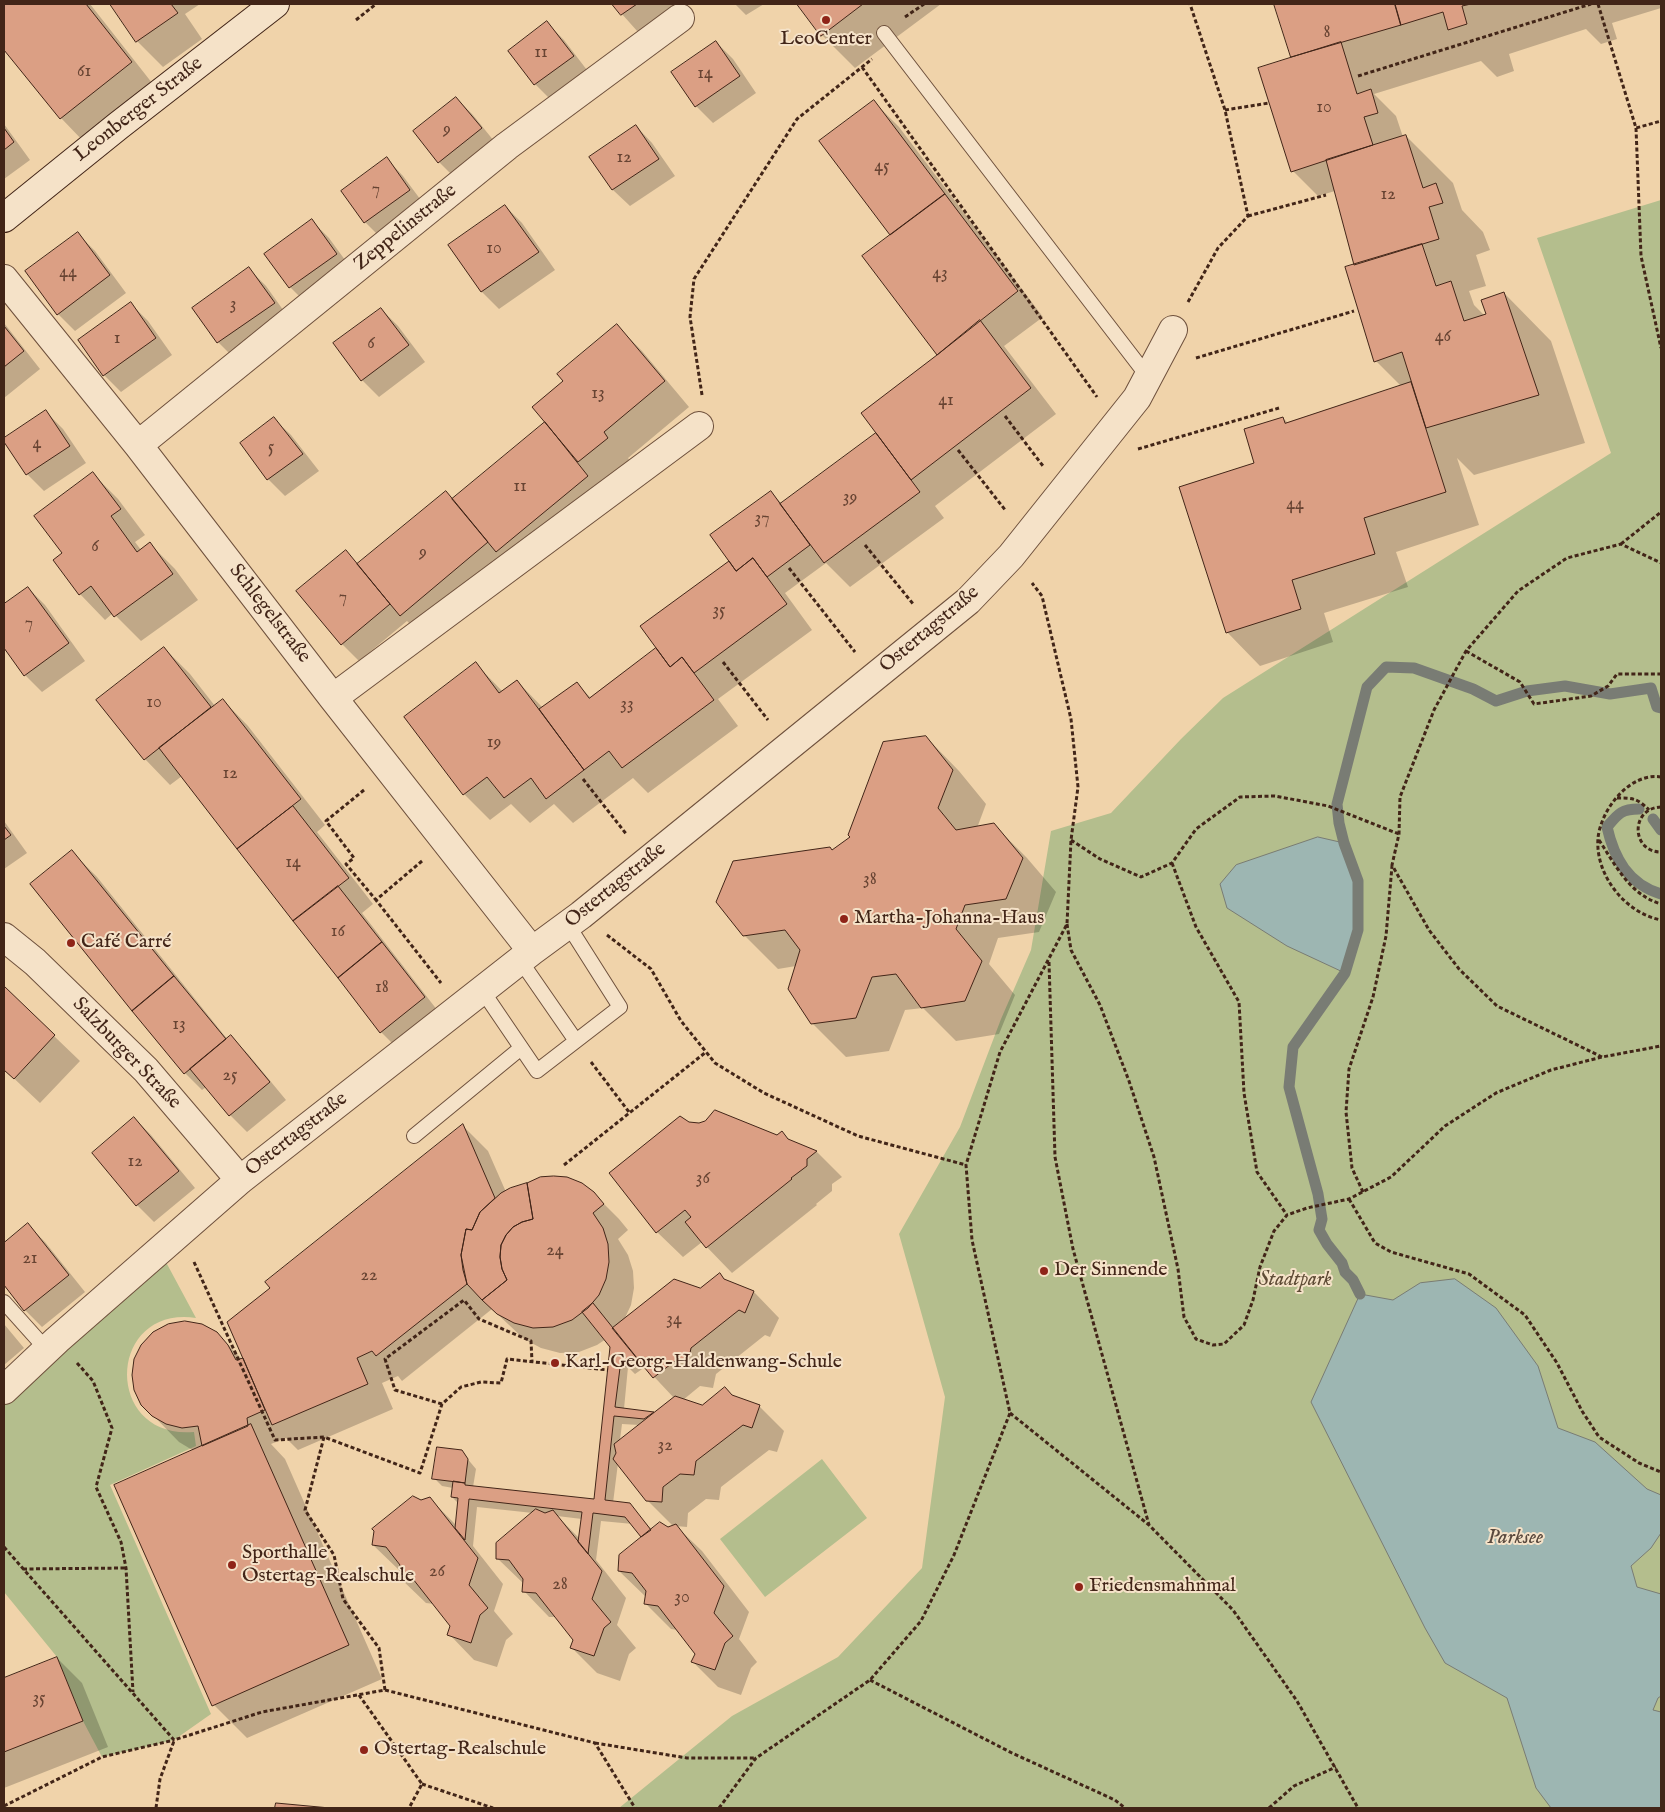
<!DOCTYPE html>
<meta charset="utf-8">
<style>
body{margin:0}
#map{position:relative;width:1665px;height:1812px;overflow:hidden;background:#f0d3aa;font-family:"IM FELL English",serif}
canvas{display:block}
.frame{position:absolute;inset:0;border:5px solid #422518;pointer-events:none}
</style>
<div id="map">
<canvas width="1665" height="1812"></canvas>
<div class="frame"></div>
</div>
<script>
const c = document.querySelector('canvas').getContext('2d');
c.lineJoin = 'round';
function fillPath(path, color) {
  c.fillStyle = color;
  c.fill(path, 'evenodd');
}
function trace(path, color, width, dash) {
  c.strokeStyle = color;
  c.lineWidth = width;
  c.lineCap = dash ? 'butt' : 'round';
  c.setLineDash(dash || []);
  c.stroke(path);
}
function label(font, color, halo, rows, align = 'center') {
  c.font = font + ' "IM FELL English",serif';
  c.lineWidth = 4;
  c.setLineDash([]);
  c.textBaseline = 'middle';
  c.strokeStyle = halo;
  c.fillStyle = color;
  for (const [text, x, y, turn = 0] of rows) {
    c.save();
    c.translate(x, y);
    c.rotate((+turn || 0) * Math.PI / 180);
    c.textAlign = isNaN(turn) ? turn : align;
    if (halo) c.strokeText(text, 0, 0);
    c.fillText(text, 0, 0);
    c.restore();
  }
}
const green = new Path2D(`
 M1661,200V1808H619L732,1716L838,1657L922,1568L945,1397L899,1234L960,1127L1001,1019L1031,950L1051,831L1111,813L1181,739L1223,698L1611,453L1537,238Z
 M160,1251L196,1318C106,1305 103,1440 194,1432L196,1446L110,1485L211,1714L174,1740L102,1757L83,1721L57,1657L4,1592V1390Z
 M822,1459L867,1518L765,1597L720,1539Z`);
const water = new Path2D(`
 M1318,837L1344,843L1358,881V930L1345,973L1287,946L1227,908L1220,884L1236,865Z
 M1455,1279L1496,1308L1538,1366L1558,1428L1595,1442L1647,1489L1661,1495V1533L1651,1548L1631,1566L1637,1587L1661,1594V1696L1658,1698L1653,1710L1661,1712V1808H1551L1536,1788L1507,1698L1445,1663L1425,1628L1311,1402L1360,1294L1393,1300L1420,1283Z`);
const shadow = new Path2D(`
 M4,4H90L156,88L86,144L61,118L4,48Z
 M112,4H200L185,14L202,39L163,67L137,41Z
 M613,4H676L638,32Z
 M735,4H764L746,15Z
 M798,4H941L855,68L822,35Z
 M1276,4H1661V8L1612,23L1617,39L1601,44L1586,29L1509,54L1514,71L1497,77L1481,61L1374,94L1396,116L1403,137L1406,136L1453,183L1462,210L1483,232L1490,250L1476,255L1486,286L1469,291L1474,305L1485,316L1504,293L1551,341L1585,443L1474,475L1457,458L1479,525L1396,552L1408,587L1324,613L1333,642L1260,666L1227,632L1256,464L1283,418L1288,423L1401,386L1376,361L1356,266L1335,191L1318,196L1293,171L1294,58Z
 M547,23L564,40L590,74L552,101L535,84L510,51Z
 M716,42L733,59L756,93L713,123L696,106Z
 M456,98L473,115L498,146L456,179L439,162Z
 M873,101L899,127L1043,317L1004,346L1056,414L935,506L944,518L850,587L826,563L785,593L812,630L718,699L738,726L648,793L633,778L573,823L554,804L530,823L511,804L490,820L464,794L405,717L476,664L503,692L517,681L543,708L576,683L591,698L658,649L730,561L771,492L782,504L878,433L939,356L891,235L820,142Z
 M4,124L30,160L4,179Z
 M636,126L652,143L675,176L630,206L613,190L591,157Z
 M387,159L403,176L426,207L382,239L365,222Z
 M505,206L522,223L555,270L499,309L482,292L450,245Z
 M312,221L329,238L353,271L307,304L290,287Z
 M78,234L95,251L126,293L75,331L58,314Z
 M249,269L266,286L291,321L235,359L218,342L194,308Z
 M131,304L148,321L172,355L121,392L104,375Z
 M381,309L398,326L425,362L379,397L362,380L335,344Z
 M4,323L40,369L4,398Z
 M617,326L642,351L689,407L628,458L632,464L613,502L522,576L514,568L426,640L407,621L359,661L342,644L297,591L346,552L359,565L453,500L546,423L564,381Z
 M46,412L63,429L86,463L44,491L27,474L4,439Z
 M274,419L291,435L319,471L285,496L268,479Z
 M93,474L118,499L145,535L135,542L141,550L150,544L175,569L198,600L141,641L113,613L105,620L80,594L55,560L64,553Z
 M28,588L45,605L85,661L42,692L25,675L4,646V606Z
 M164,648L190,674L215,706L223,700L248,726L325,825L317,832L373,904L362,913L441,1015L398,1049L381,1032L182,776L170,785L145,759Z
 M926,737L959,771L986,804L977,828L994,825L1027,858L1056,892L1039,932L998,938L989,964L1015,995L999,1034L956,1041L923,1008L905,1010L889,1051L846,1057L812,1023L796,966L778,969L744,935L833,851L852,838Z
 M4,821L27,853L4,869Z
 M72,852L97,877L228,1040L231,1037L248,1054L286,1100L247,1132L230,1115L206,1087L202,1090L185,1073Z
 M4,988L80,1061L40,1103L4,1069Z
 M134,1118L151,1135L195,1188L154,1222L137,1205L93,1153Z
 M706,1122L777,1136L782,1132L791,1142L817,1152L842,1177L832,1184V1191L816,1204L817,1205L732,1273L702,1242L683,1257L657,1232L611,1173L688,1124H699Z
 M463,1126L488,1151L506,1192L593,1193L619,1219L628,1230L618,1239L628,1255L633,1271L634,1288L631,1305L624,1320L700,1290L720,1274L726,1281L754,1292L779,1318L770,1337L765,1335L716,1374L713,1388L700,1386L683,1400L702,1407L734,1397L759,1406L784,1431L777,1452L769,1450L721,1487L719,1500L706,1499L688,1513L687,1527L676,1526L702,1551L749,1612L739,1639L757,1662L751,1668L741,1695L718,1687L693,1662L696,1654L678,1630L671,1629L646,1604V1597L619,1571L643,1537L633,1524L601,1521L596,1560L626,1598L617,1625L636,1648L629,1654L620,1681L597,1673L572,1648L575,1639L557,1617H549L524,1591V1584L497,1558L533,1513L477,1507L473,1546L503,1584L494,1611L513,1634L506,1640L497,1667L474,1660L449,1634L452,1626L434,1604L426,1603L400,1578L401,1571L399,1570L373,1545L421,1501L429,1498L456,1525L459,1504L452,1497L453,1488L442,1486L434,1478L461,1451L476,1469L473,1487L595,1500L612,1347L606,1339L597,1345L579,1352L560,1353L541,1348L524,1339L492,1309L402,1381L398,1376L382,1383L393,1409L298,1450L286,1438L271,1444L285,1459L382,1679L247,1738L214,1705L194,1451L179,1442L142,1404L216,1333L242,1359L244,1358L271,1288ZM628,1367L635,1374L645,1367L674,1398L655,1413L624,1409ZM622,1424L639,1425L620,1440ZM618,1463L647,1500L673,1526L652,1530L629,1504L613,1503ZM557,1516L582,1519L580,1539Z
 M28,1225L45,1242L85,1292L42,1327L25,1310L4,1283V1244Z
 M4,1324L24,1348L4,1365Z
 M57,1658L82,1683L108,1747L4,1788V1679Z`);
const stream = new Path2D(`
 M1639,809C1621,809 1618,814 1607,827C1614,858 1628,884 1661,894
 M1653,819L1661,830
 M1360,1294L1353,1280L1345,1272L1342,1263L1327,1244L1319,1230L1322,1219L1318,1194L1289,1087L1293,1047L1345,973L1358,930V881L1344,843L1339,823L1337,804L1367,687L1386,667L1414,668L1473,689L1496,701L1527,691L1565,686L1610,694L1651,688L1657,707L1661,708`);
const building = new Path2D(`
 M4,4H86L132,62L60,119L4,50Z
 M110,4H171L178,13L136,42Z
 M612,4H637L621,15Z
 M797,4H863L821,36Z
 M1274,4H1395L1401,25L1291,57Z
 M1395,4H1471L1462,6L1467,24L1448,30L1443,12L1401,25Z
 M547,21L574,56L534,85L508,51Z
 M716,41L740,76L695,107L671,72Z
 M1341,42L1357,94L1371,89L1378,113L1364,117L1373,145L1291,172L1258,68Z
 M456,97L482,128L438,163L413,131Z
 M874,100L945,194L890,235L819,141Z
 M636,125L659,159L612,190L589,157Z
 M4,128L14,142L4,150Z
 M1406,135L1423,188L1436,183L1443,203L1429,207L1439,239L1354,265L1326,160Z
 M387,157L410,190L364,223L341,191Z
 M945,194L1018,291L937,355L862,256Z
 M505,205L539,252L481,292L448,245Z
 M312,219L337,254L289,288L264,254Z
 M78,232L110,275L57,315L25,271Z
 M1422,244L1436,286L1451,281L1464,321L1486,314L1481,300L1504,292L1539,395L1426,428L1402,352L1374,362L1345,267Z
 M249,267L275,303L217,343L192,308Z
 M131,302L156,338L103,376L78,340Z
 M381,308L409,345L361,381L333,343Z
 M980,320L1031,388L911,480L861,413L937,355Z
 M617,324L665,381L604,432L608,438L578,462L532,407L563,381L557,374Z
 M4,326L24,351L4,367Z
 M1411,382L1446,492L1364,518L1375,554L1292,580L1301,609L1226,633L1179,487L1254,463L1244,429L1283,417L1285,423Z
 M46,410L70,446L26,475L4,442V438Z
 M274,417L303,454L267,480L240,443Z
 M545,422L588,476L496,552L452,499Z
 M876,433L920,492L824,563L780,504Z
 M93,472L121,509L111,516L137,552L150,542L173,574L114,617L91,586L79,595L53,560L62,553L34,516Z
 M446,491L488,542L400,616L357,564Z
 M771,491L810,545L767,577L753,558L736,571L710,535Z
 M346,550L390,604L341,645L296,591Z
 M753,558L787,604L694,673L682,657L670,667L640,626L729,561L736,571Z
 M28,587L69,643L24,676L4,648V604Z
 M164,647L211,707L144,760L96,700Z
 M656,648L670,667L682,657L714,700L622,768L609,751L584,770L539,709L577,682L589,698Z
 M476,662L499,693L517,680L584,770L546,799L531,778L504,798L487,777L463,795L404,717Z
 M223,699L301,799L237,849L159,748Z
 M926,736L953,770L938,808L956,830L994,823L1023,858L1006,899L965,905L956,929L982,961L965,1001L921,1008L896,974L872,977L856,1018L811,1024L788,989L800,950L785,930L743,936L716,902L733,861L830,847L832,850L850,837L848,835L883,742Z
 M293,806L349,878L293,921L237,849Z
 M4,826L11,835L4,840Z
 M72,850L174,976L132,1011L30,884Z
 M338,886L382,942L338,978L293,921Z
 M382,942L425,997L380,1033L338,978Z
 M174,976L226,1039L184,1074L132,1011Z
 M4,986L55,1035L14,1079L4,1070Z
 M231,1035L270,1082L229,1116L190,1069Z
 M715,1110L777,1135L782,1131L788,1139L817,1151L807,1159V1166L791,1178L792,1179L706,1248L685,1222L691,1217L685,1210L656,1233L609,1173L680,1116L689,1122L699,1123L705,1121Z
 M134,1117L179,1171L136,1206L92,1153Z
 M463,1124L495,1198L480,1212L472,1230L466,1229L461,1255L467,1284L376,1356L372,1351L357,1358L368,1384L272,1425L227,1322L270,1288L265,1282Z
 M554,1176L567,1177L582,1183L594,1192L604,1204L593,1213L603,1228L608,1244L609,1262L606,1279L599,1295L588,1308L572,1320L553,1327L533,1328L514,1323L497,1314L482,1300L507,1280L502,1269L500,1257L501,1245L506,1235L513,1227L522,1222L533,1219L527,1183L540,1177Z
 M527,1183L533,1219L522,1222L513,1227L506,1235L501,1245L500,1257L502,1269L507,1280L482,1300L467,1284L463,1270L461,1255L466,1229L472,1230L480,1212L501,1193L510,1188Z
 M28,1223L69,1275L24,1311L4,1285V1243Z
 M720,1273L724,1279L754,1291L745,1313L739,1310L691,1348L688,1363L675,1361L653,1378L612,1328L674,1279L700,1288Z
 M593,1303L637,1358L626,1367L621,1360L615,1407L654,1412L644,1419L614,1416L605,1500L630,1503L651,1530L641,1537L625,1517L593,1513L588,1554L578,1542L582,1512L469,1499L465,1540L455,1528L458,1498L451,1497L453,1481L465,1483V1485L594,1499L610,1347L582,1312Z
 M185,1321L202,1324L217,1332L228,1345L236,1360L243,1358L265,1410L247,1418L248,1426L202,1446L198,1426L182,1428L166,1424L152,1416L141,1405L134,1390L132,1375L134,1359L141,1345L153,1332L168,1324Z
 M725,1387L732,1395L760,1405L752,1428L743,1425L696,1461L694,1475L680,1474L663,1487L662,1502L646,1501L613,1459L616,1453L614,1444L675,1396L702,1405Z
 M251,1424L349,1645L212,1706L114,1485Z
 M437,1447L462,1450L468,1459L465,1483L432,1479Z
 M413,1496L421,1500L430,1497L478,1558L469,1585L488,1608L480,1615L471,1643L447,1635L450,1626L413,1579L399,1578L400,1565L386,1547L372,1545L374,1531L372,1529Z
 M536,1509L545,1513L553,1510L602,1571L592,1599L611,1622L604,1628L594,1656L570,1648L573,1640L536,1593L522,1592L523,1579L509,1560L496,1559V1543Z
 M660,1522L668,1527L676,1524L724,1586L714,1613L733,1636L725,1643L715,1670L691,1662L695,1654L658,1606L644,1604L646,1591L632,1573L618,1571L619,1555Z
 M57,1657L83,1721L4,1752V1678Z
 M276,1803L330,1808H275Z`);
const path = new Path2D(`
 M1598,4L1636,128L1661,121
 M905,17L924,4
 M356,20L376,4
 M862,67L1097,397
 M1358,76L1591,4
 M1225,110L1269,103
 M1636,128L1641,256L1661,348
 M1248,216L1326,195
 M1188,302L1218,248L1248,216L1225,110L1190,4
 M1196,358L1354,311
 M702,395L690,317L694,279L797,119L872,59
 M1005,416L1043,466
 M1138,449L1279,408
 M958,450L1006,511
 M1621,544L1661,512
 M865,545L914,605
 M789,568L855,652
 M1466,651L1520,682L1534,704L1591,696L1608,686L1617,674H1661
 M723,662L768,720
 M1661,777C1630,772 1601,809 1598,838C1595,875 1625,913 1661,920
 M583,779L627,835
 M364,790L326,821L354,858L346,864L376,900
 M1617,798C1633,798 1637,798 1649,810
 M1661,807C1630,808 1631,852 1661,852
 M1071,840L1100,859L1141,877L1172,863L1196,829L1240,797L1275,796L1328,806L1399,834
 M1599,840C1616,866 1630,895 1661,904
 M422,861L376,900L441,983
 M1172,863L1196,927L1239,1002L1244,1093L1257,1172L1287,1215
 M1067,924L1071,950L1100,1005L1129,1081L1154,1157L1178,1269L1184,1317L1196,1339L1213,1345L1224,1344L1244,1325L1253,1300L1260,1267L1274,1231L1287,1215L1307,1208L1349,1199L1391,1177L1445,1126L1496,1093L1551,1070L1602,1057L1661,1046
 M607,935L651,969L681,1021L715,1063L764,1093L858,1136L966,1165
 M1049,962L1055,1157L1073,1249L1149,1525
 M1602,1057L1497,1006L1459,969L1429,930L1392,865L1399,834L1400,797L1434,710L1466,651L1518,591L1567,558L1621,544L1661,563
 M591,1062L629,1112
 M564,1165L706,1052
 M1363,1192L1352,1168L1346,1112L1349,1069L1373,997L1386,936L1392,866
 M1349,1199L1375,1243L1391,1252L1469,1274L1525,1315L1557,1363L1582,1411L1599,1437L1639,1463L1661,1472
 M194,1262L275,1440L324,1437
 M77,1363L93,1381L112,1428L96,1487L121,1542L126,1568L133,1692
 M442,1404L395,1390L385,1359L464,1300L479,1319L531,1341L532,1362
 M1010,1413L1149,1525L1233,1610L1297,1701L1358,1808
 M4,1547L174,1740L262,1712L385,1690L595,1743L635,1808
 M23,1569L126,1568
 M870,1680L1012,1753L1115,1800L1125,1808
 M385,1690L379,1648L343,1599L334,1555L305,1510L324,1437L420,1473L442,1404L461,1387L481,1382L501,1383L507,1359L608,1370
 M359,1695L422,1784L409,1808
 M595,1743L687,1758H755
 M422,1784L493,1808
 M4,1806L102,1757L174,1740
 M156,1808L160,1779L174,1741
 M719,1808L756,1758L870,1680L921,1621L954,1555L1010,1413L972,1240L966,1165L1000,1052L1067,924L1071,840L1078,787L1071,719L1042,596L1032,583
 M1269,1808L1294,1786L1336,1767`);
const lane = new Path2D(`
 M884,33L1148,377
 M520,960L576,1041
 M482,990L537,1071L620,1007L568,925
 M414,1136L521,1048
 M4,1302L47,1350`);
const street = new Path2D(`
 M4,279L138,445L333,698L532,951
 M138,445L507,146L680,18
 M333,698L699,426
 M4,937L35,962L146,1070L240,1180
 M4,1390L57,1340L240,1180L532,951L581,915L968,601L1011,556L1137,398L1173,330`);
const secondary = new Path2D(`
 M4,218L118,126L275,4`);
const markers = [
 [826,20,5,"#8f2418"],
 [844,919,5,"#8f2418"],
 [71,943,5,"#8f2418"],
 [1044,1271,5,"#8f2418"],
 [555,1363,5,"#8f2418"],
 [232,1565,5,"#8f2418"],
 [1079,1587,5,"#8f2418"],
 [364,1750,5,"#8f2418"]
];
const numberNames = [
 ["8",1327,33],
 ["11",541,53],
 ["61",84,72],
 ["14",705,74],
 ["10",1324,108],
 ["9",447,130],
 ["12",624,158],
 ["45",882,167],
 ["7",376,190],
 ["12",1388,195],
 ["10",494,249],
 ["44",68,273],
 ["43",940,274],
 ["3",233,305],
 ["46",1443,337],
 ["1",117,339],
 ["6",371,344],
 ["13",598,394],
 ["41",946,401],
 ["4",37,444],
 ["5",271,448],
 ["11",520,487],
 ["39",850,498],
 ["44",1295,505],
 ["37",762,519],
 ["6",95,547],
 ["9",423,553],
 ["7",343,598],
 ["35",719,611],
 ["7",29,624],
 ["10",154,703],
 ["33",627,705],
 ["19",494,743],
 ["12",230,774],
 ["14",293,863],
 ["38",870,880],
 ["16",338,932],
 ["18",382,988],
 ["13",179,1025],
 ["25",230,1076],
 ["12",135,1162],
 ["36",703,1179],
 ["24",555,1251],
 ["21",30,1259],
 ["22",369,1276],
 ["34",674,1320],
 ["32",665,1446],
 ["26",437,1572],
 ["28",560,1585],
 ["30",682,1598],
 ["35",39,1699]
];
const poiNames = [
 ["LeoCenter",826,40,"center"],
 ["Martha-Johanna-Haus",854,919],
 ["Café Carré",81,943],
 ["Der Sinnende",1054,1271],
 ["Karl-Georg-Haldenwang-Schule",565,1363],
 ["Sporthalle",242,1554],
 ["Ostertag-Realschule",242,1577],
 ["Friedensmahnmal",1089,1587],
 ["Ostertag-Realschule",374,1750]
];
const streetNames = [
 ["Leonberger Straße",139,110,-38],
 ["Zeppelinstraße",406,228,-39],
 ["Schlegelstraße",269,614,52],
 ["Ostertagstraße",930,630,-40],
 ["Ostertagstraße",616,886,-39],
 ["Salzburger Straße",126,1054,46],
 ["Ostertagstraße",297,1135,-38]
];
const parkNames = [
 ["Stadtpark",1295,1281]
];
const waterNames = [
 ["Parksee",1515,1539]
];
fillPath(green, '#b4be8d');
fillPath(water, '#9db6b2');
trace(water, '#797c74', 1);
fillPath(shadow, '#0003');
trace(stream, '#797c74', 11);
fillPath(building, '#db9f84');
trace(building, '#422518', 1);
trace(lane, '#6e503c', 16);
trace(street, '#6e503c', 30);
trace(secondary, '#422518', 30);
trace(path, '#422518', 3, [4, 2.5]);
trace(lane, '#f5e2c8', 14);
trace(street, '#f5e2c8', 28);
trace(secondary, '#f5e2c8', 28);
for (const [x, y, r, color] of markers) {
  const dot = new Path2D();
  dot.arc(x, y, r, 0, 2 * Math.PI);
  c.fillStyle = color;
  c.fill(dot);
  trace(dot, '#f5e2c8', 2);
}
label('18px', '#684433', null, numberNames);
label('20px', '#422518', '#f5e2c8', poiNames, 'left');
label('20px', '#422518', '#f5e2c8', streetNames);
label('italic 20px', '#5e4b35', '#f5e2c8', parkNames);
label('italic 21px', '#59493e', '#f5e2c8', waterNames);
</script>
